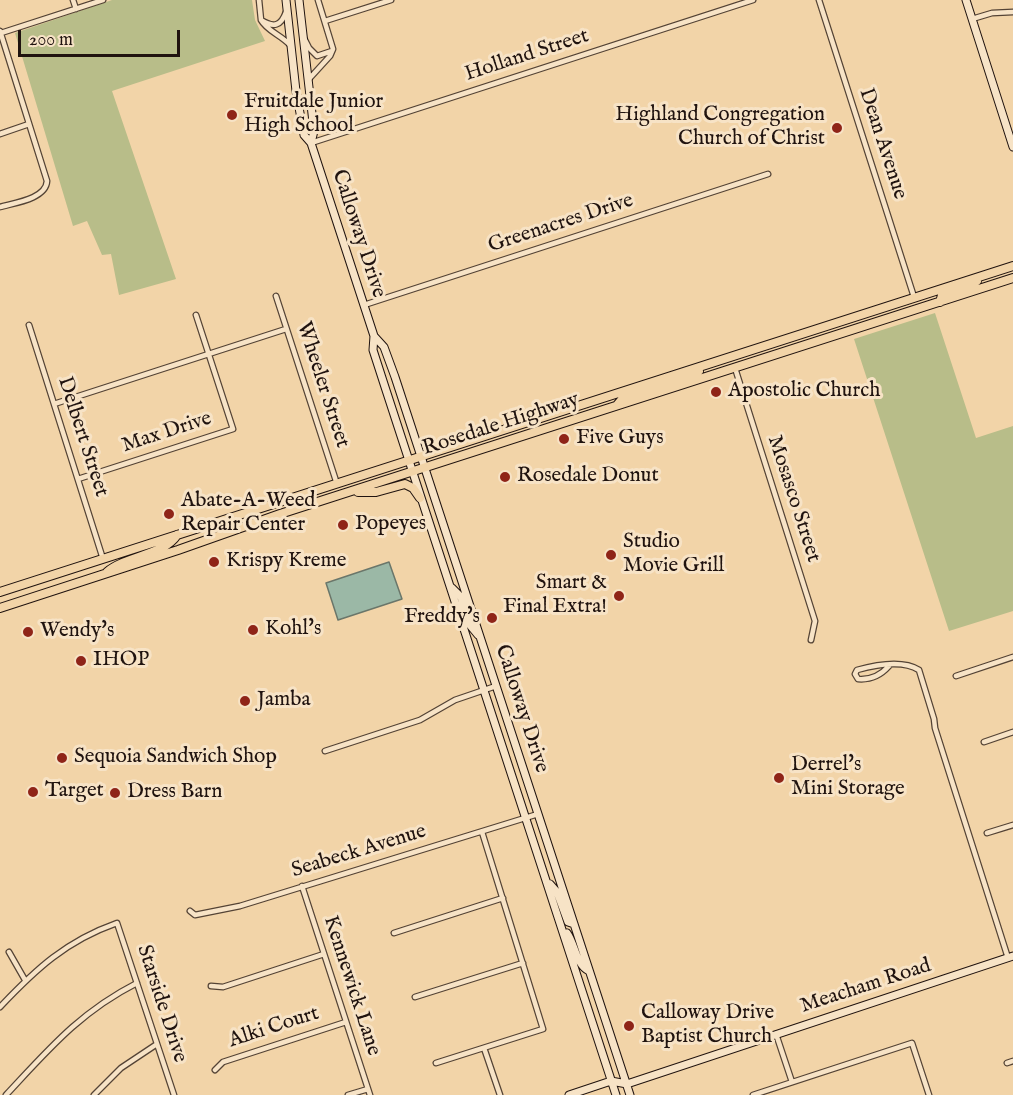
<!DOCTYPE html>
<style>
body{margin:0}
#map{position:relative;width:1013px;height:1095px;overflow:hidden;background:#f2d4a8;font-family:"IM FELL English",serif}
canvas{display:block}
.scale{position:absolute;left:18px;top:30px;width:162px;height:27px;box-sizing:border-box;border:3px solid #20130f;border-top:0;padding-left:8px;font-size:18px;line-height:21px;white-space:nowrap;color:#20130f;-webkit-text-stroke:4px #f7e3c6;paint-order:stroke}
</style>
<div id="map">
<canvas width="1013" height="1095"></canvas>
<div class="scale">200 m</div>
</div>
<script>
const c = document.querySelector('canvas').getContext('2d');
c.lineJoin = 'round';
function fillPath(path, color) {
  c.fillStyle = color;
  c.fill(path, 'evenodd');
}
function trace(path, color, width, dash) {
  c.strokeStyle = color;
  c.lineWidth = width;
  c.lineCap = dash ? 'butt' : 'round';
  c.setLineDash(dash || []);
  c.stroke(path);
}
function label(font, color, halo, rows, align = 'center') {
  c.font = font + ' "IM FELL English",serif';
  c.lineWidth = 6;
  c.setLineDash([]);
  c.textBaseline = 'middle';
  c.strokeStyle = halo;
  c.fillStyle = color;
  for (const [text, x, y, turn = 0] of rows) {
    c.save();
    c.translate(x, y);
    c.rotate((+turn || 0) * Math.PI / 180);
    c.textAlign = isNaN(turn) ? turn : align;
    if (halo) c.strokeText(text, 0, 0);
    c.fillText(text, 0, 0);
    c.restore();
  }
}
const green = new Path2D(`
 M112,0H252L255,20L265,41L112,91L176,279L119,295L111,254L102,255L87,221L73,226L15,33Z
 M935,313L976,438L1013,426V611L949,631L854,339Z`);
const water = new Path2D(`
 M389,562L402,599L338,620L326,583Z`);
const street = new Path2D(`
 M73,0L76,9
 M259,0L261,20
 M819,0L914,297
 M286,12C281,26 274,28 261,20C267,31 281,35 290,45
 M972,19L992,13L1013,12
 M325,21L391,0
 M0,31L47,181C46,199 14,203 0,207
 M1,33L103,0
 M305,40L309,48L317,56L332,51
 M309,79L330,56L333,49L318,0
 M0,134L29,124
 M311,143L753,0
 M276,296L337,484
 M364,305L768,174
 M29,325L103,559
 M735,368L815,621L811,640
 M54,404L286,329
 M78,479L233,429L196,315
 M889,666C881,675 870,680 858,679L855,674L857,670C875,665 903,660 919,670L934,719L935,728L1008,958
 M956,676L1013,657
 M984,742L1013,732
 M325,751L420,720L455,700L496,686
 M987,833L1013,825
 M302,886L370,1095
 M190,911L195,915L240,906L538,814
 M394,933L503,898
 M9,952L25,980
 M211,986L223,987L324,954
 M415,997L523,963
 M0,1007C36,969 66,941 117,923L174,1095
 M776,1034L792,1082
 M484,1048L500,1095
 M436,1063L543,1029L482,832
 M1007,1063L1013,1061
 M215,1070L223,1062L346,1022
 M6,1095C49,1049 80,1012 137,983
 M94,1095L121,1068L157,1044
 M348,1095L368,1089
 M753,1095L912,1043L929,1095`);
const secondary = new Path2D(`
 M286,0L296,91L304,135L311,143L374,336L384,347L395,377L630,1095
 M299,0L314,131L311,143
 M966,0L1013,147
 M374,336L373,350L384,384L616,1095
 M452,588L461,597L469,624L478,635
 M550,884L557,892L568,922L574,924
 M567,933C575,944 576,965 589,971
 M569,1095L611,1081L627,1084L1013,956`);
const primary = new Path2D(`
 M940,302L942,295L970,286L977,281
 M617,405L623,398L688,377L699,371
 M358,492H376L405,484L413,488L420,498
 M107,572C126,556 164,555 177,535
 M0,592L1013,266
 M0,608L178,550L280,514L1013,278`);
const markers = [
 [232,115,6,"#8f2418"],
 [837,128,6,"#8f2418"],
 [716,392,6,"#8f2418"],
 [564,439,6,"#8f2418"],
 [505,477,6,"#8f2418"],
 [169,514,6,"#8f2418"],
 [343,525,6,"#8f2418"],
 [611,555,6,"#8f2418"],
 [214,562,6,"#8f2418"],
 [619,596,6,"#8f2418"],
 [492,618,6,"#8f2418"],
 [253,630,6,"#8f2418"],
 [28,632,6,"#8f2418"],
 [81,661,6,"#8f2418"],
 [245,701,6,"#8f2418"],
 [62,758,6,"#8f2418"],
 [779,778,6,"#8f2418"],
 [33,792,6,"#8f2418"],
 [115,793,6,"#8f2418"],
 [629,1026,6,"#8f2418"]
];
const streetNames = [
 ["Holland Street",527,56,-18],
 ["Dean Avenue",882,144,72],
 ["Greenacres Drive",561,224,-18],
 ["Calloway Drive",358,234,72],
 ["Wheeler Street",322,385,72],
 ["Rosedale Highway",501,425,-18],
 ["Max Drive",167,433,-18],
 ["Delbert Street",82,437,72],
 ["Mosasco Street",793,499,72],
 ["Calloway Drive",521,709,72],
 ["Seabeck Avenue",359,852,-17],
 ["Kennewick Lane",351,986,72],
 ["Meacham Road",866,987,-18],
 ["Starside Drive",161,1004,72],
 ["Alki Court",274,1028,-18]
];
const poiNames = [
 ["Fruitdale Junior",244,103],
 ["High School",244,127],
 ["Highland Congregation",825,116,"right"],
 ["Church of Christ",825,140,"right"],
 ["Apostolic Church",728,392],
 ["Five Guys",576,439],
 ["Rosedale Donut",517,477],
 ["Abate-A-Weed",181,502],
 ["Repair Center",181,526],
 ["Popeyes",355,525],
 ["Studio",623,543],
 ["Movie Grill",623,567],
 ["Krispy Kreme",226,562],
 ["Smart &",607,584,"right"],
 ["Final Extra!",607,608,"right"],
 ["Freddy's",480,618,"right"],
 ["Kohl's",265,630],
 ["Wendy's",40,632],
 ["IHOP",93,661],
 ["Jamba",257,701],
 ["Sequoia Sandwich Shop",74,758],
 ["Derrel's",791,766],
 ["Mini Storage",791,790],
 ["Target",45,792],
 ["Dress Barn",127,793],
 ["Calloway Drive",641,1014],
 ["Baptist Church",641,1038]
];
fillPath(green, '#b8bd89');
fillPath(water, '#9bb8a6');
trace(water, '#6a766a', 1.5);
trace(street, '#544335', 7);
trace(secondary, '#20130f', 9);
trace(primary, '#20130f', 10);
trace(street, '#f7e3c6', 4.5);
trace(secondary, '#f7e3c6', 7);
trace(primary, '#f2d4a8', 8);
for (const [x, y, r, color] of markers) {
  const dot = new Path2D();
  dot.arc(x, y, r, 0, 2 * Math.PI);
  c.fillStyle = color;
  c.fill(dot);
  trace(dot, '#f7e3c6', 2);
}
label('21px', '#20130f', '#f7e3c6', streetNames);
label('21px', '#20130f', '#f7e3c6', poiNames, 'left');
</script>
